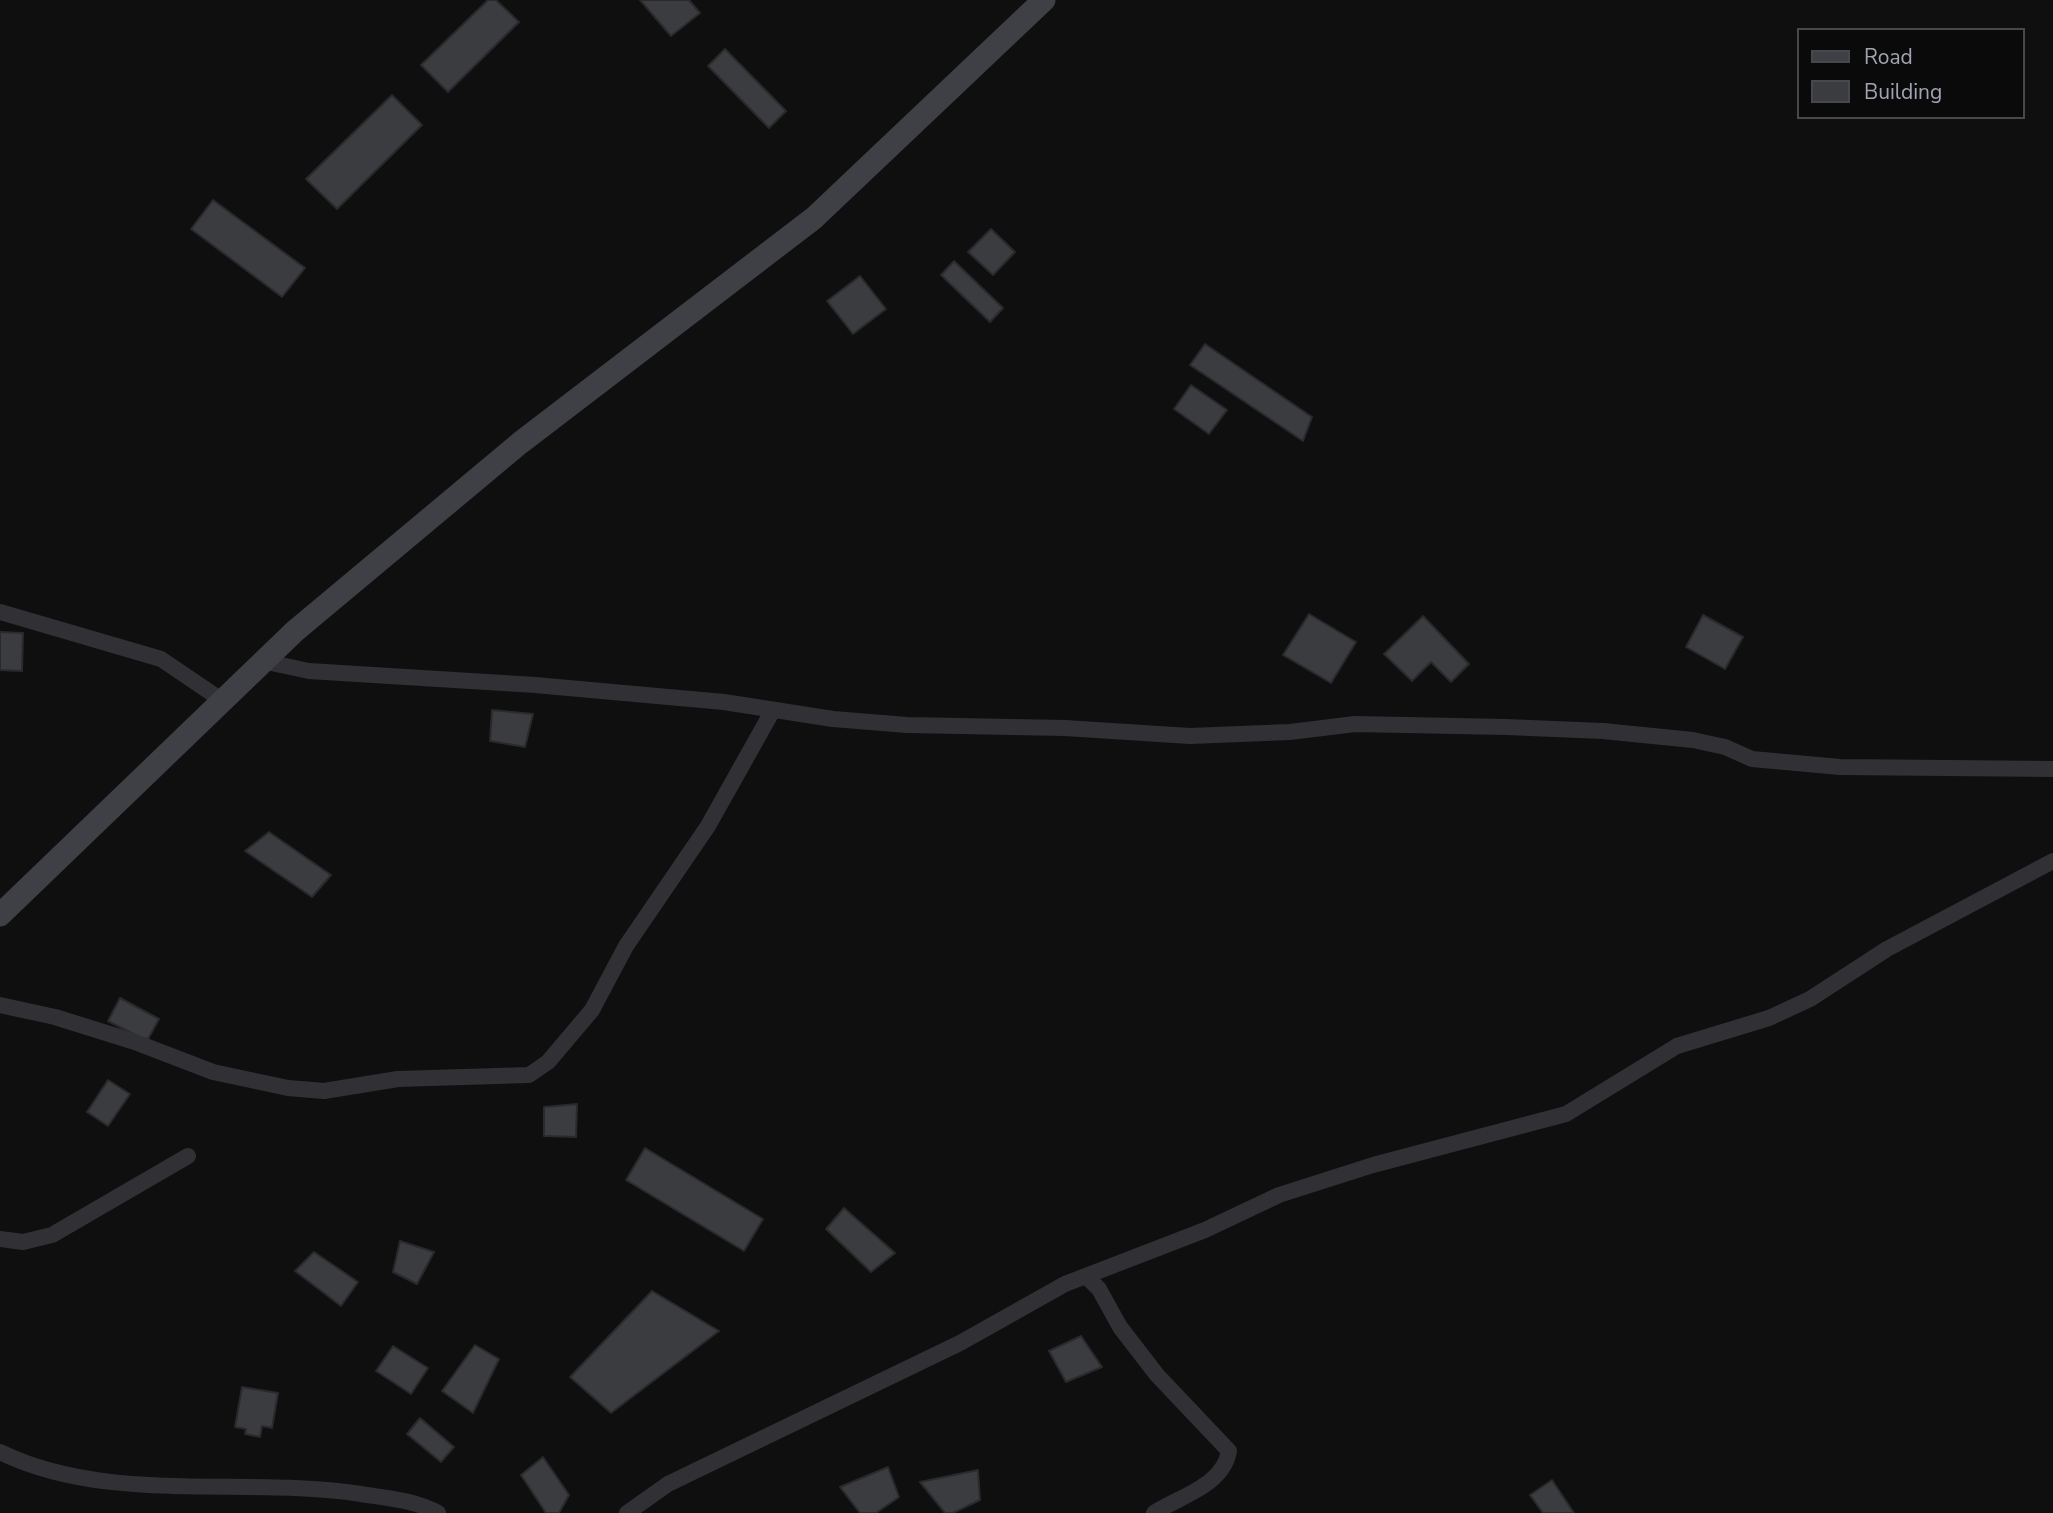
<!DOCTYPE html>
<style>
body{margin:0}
#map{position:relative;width:2053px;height:1513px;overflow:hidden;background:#0f0f10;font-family:"Nunito Sans",sans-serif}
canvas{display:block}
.legend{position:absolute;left:1797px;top:28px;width:228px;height:91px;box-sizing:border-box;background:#0a0a0b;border:2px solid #46484d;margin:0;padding:9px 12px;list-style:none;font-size:21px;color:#a1a4b0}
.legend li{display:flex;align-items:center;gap:14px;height:35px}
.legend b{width:35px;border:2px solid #46484d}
</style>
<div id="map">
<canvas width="2053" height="1513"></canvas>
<ul class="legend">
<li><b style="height:9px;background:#3f4045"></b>Road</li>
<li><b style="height:19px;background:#3b3c40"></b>Building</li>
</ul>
</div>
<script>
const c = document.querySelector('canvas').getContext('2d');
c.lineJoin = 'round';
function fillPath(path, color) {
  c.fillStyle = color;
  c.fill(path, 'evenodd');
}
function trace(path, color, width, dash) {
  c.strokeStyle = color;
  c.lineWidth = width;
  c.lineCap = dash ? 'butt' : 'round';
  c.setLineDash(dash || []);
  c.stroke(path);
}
const building = new Path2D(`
 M488,0H496L519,22L448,92L421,65Z
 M640,0H689L700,13L671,36Z
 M725,49L786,111L769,128L708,66Z
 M392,95L422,125L337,209L306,179Z
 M213,200L305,268L282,297L191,229Z
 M991,229L1015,252L993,275L968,252Z
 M954,261L1003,308L990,322L941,275Z
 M860,276L886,309L853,334L827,301Z
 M1205,344L1312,417L1303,441L1190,365Z
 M1191,385L1227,410L1209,434L1174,409Z
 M1309,614L1356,642L1331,683L1283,655Z
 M1703,615L1743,637L1725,669L1686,647Z
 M1423,616L1469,664L1451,682L1431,662L1412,681L1384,654Z
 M0,632L23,633L22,671L0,670Z
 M492,710L533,714L525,747L490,741Z
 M269,832L331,875L312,897L245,851Z
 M120,998L159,1019L147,1041L108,1021Z
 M108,1080L130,1094L108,1126L87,1112Z
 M577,1104L576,1137L544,1136V1107Z
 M645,1148L763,1219L744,1251L626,1180Z
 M844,1208L895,1253L871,1272L826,1229Z
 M400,1241L434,1252L417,1284L393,1272Z
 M314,1252L358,1282L341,1306L295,1271Z
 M652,1291L719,1331L611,1413L570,1377Z
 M1081,1336L1102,1367L1066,1382L1049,1351Z
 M475,1345L499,1359L473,1413L442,1391Z
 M393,1346L428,1368L411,1394L376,1371Z
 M242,1387L278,1393L272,1428L262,1426L260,1437L245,1434L246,1429L235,1427Z
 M420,1418L454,1447L441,1462L407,1434Z
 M543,1457L569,1495L559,1513H546L521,1475Z
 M888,1467L899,1497L876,1513H860L840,1487Z
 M978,1470L980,1500L953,1513H945L920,1482Z
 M1552,1480L1574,1513H1543L1530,1495Z`);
const street = new Path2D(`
 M0,612L161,659L223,701
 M262,661L309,671L535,685L724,702L833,719L907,725L1065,728L1190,736L1290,732L1355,724L1506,727L1603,731L1693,740L1725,747L1752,759L1840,767L2053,769
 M0,1005L55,1017L135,1042L213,1072L288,1088L324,1091L398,1079L529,1075L548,1062L592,1010L626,946L708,826L773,710
 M0,1239L23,1242L52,1235L188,1156
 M1086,1276L1099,1289L1120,1327L1157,1375L1229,1451C1223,1486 1180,1496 1154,1513
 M0,1452C108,1505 244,1476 361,1494C386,1498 416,1500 438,1513
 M627,1513L668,1484L960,1343L1065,1284L1205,1230L1279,1195L1373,1165L1566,1114L1677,1046L1769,1018L1810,999L1887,949L2053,861`);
const secondary = new Path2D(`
 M0,915L295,631L520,443L814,218L1044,0`);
fillPath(building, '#3b3c40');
trace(building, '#2a292c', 2);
trace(street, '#313135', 16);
trace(secondary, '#3f4045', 23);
</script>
